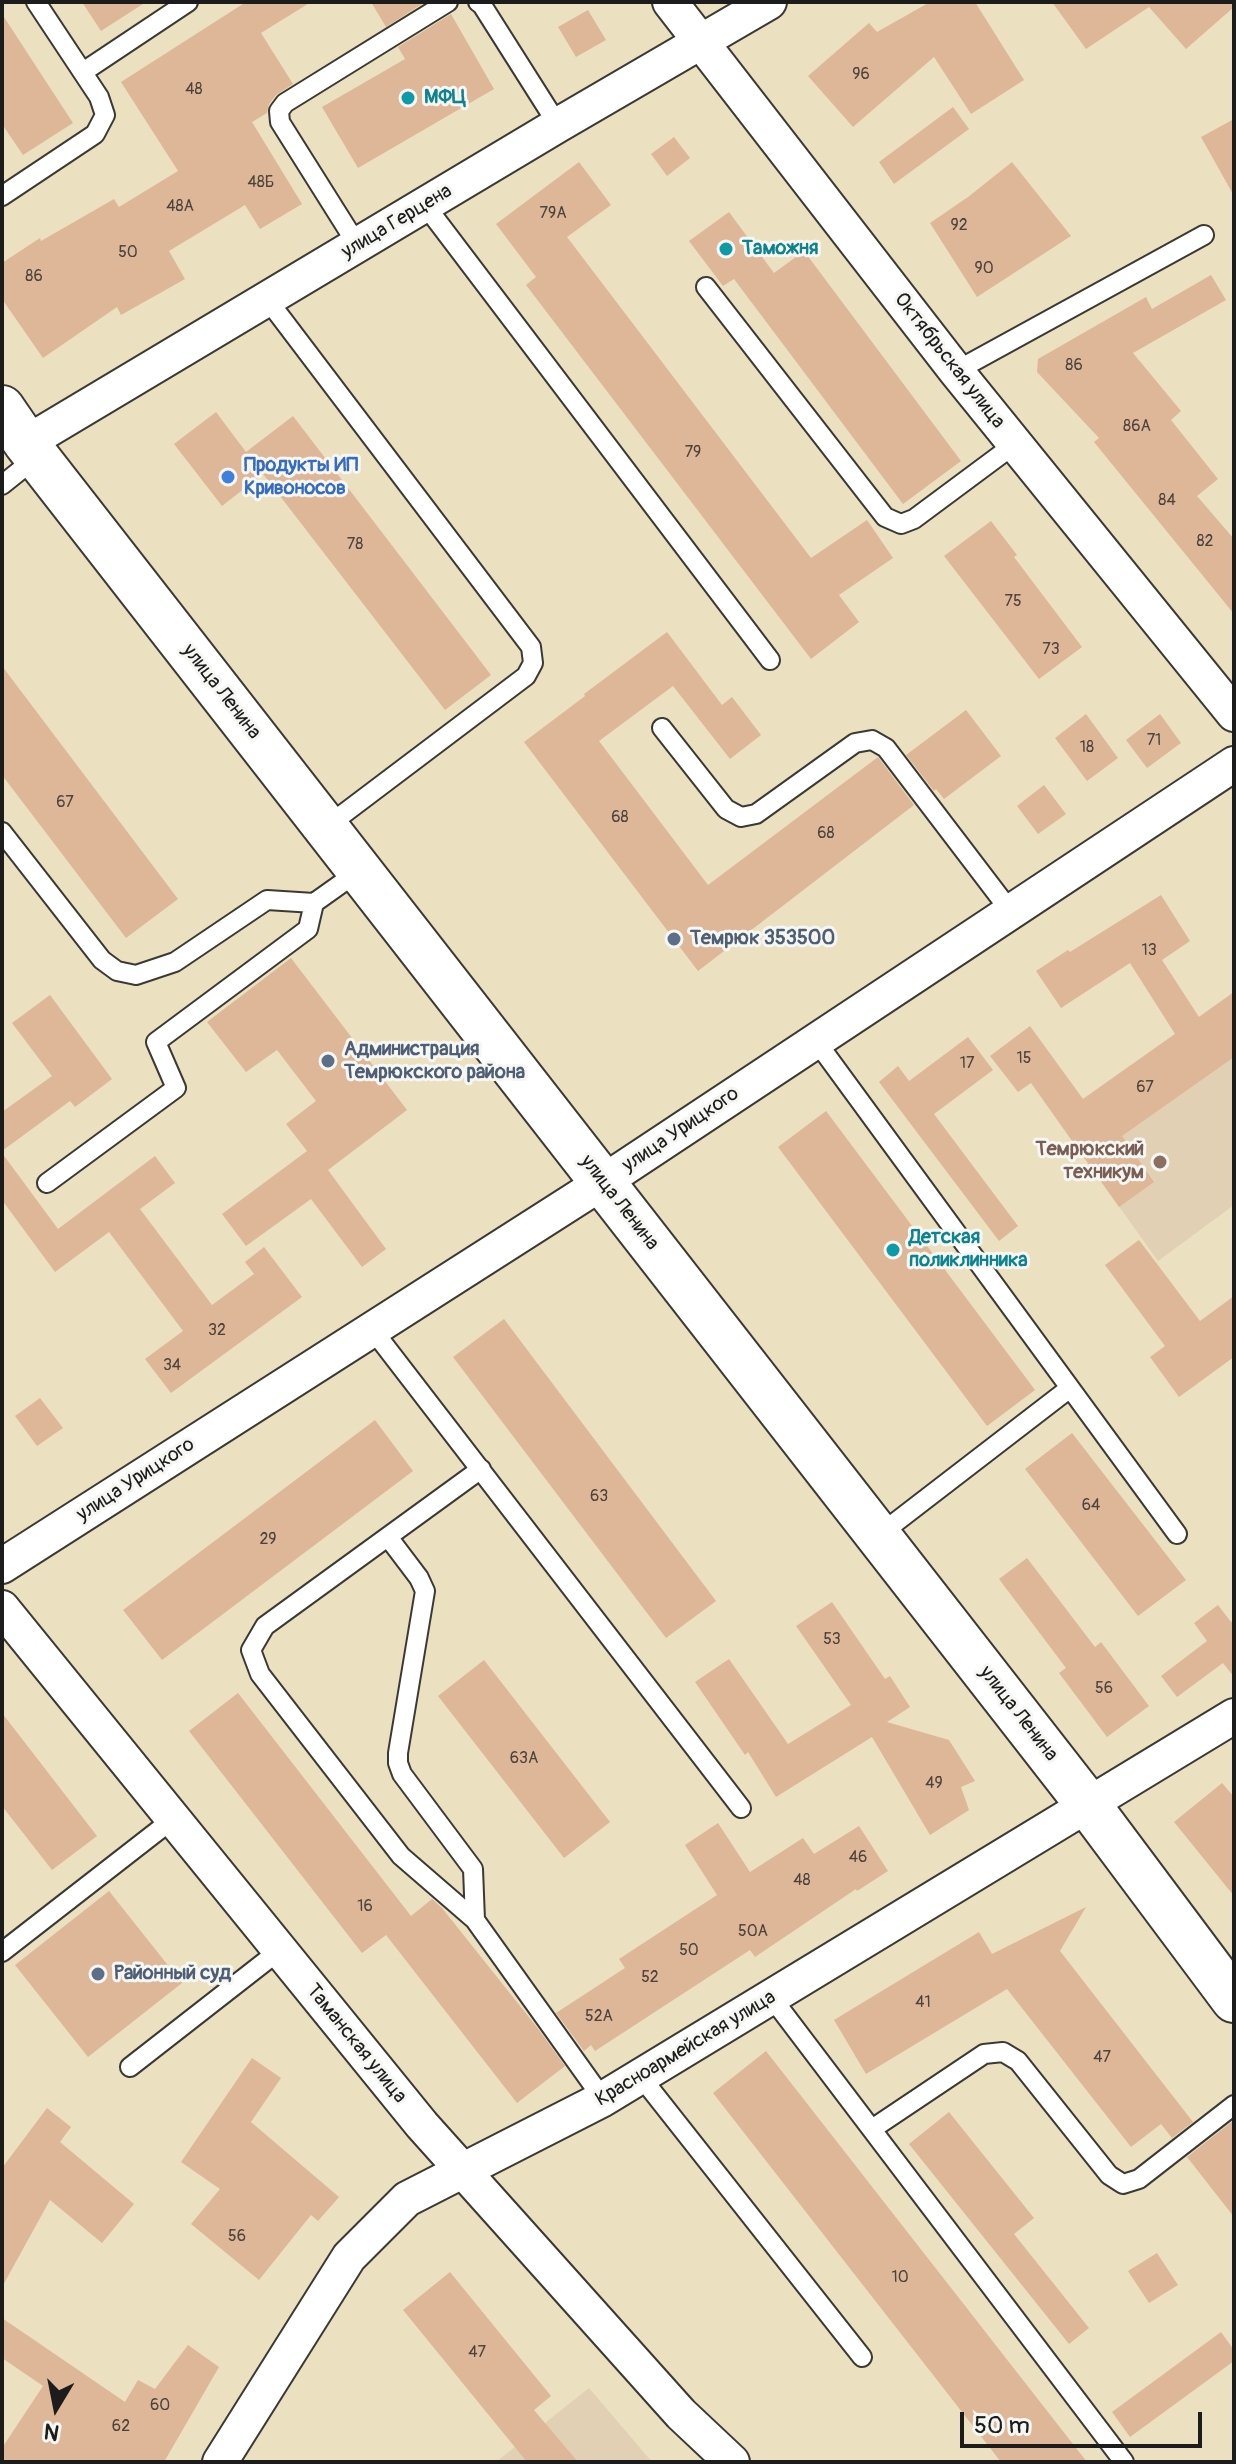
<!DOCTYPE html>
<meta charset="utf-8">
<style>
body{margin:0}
#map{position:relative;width:1236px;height:2464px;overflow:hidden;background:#ebe0bf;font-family:Pangolin,sans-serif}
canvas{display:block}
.frame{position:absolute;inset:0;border:4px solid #1c1c1c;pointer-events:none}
.north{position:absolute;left:16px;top:2368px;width:80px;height:80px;-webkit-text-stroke:6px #f6f6f2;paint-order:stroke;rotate:190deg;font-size:22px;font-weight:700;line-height:32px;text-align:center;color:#1c1c1c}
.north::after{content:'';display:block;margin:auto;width:28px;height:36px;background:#1c1c1c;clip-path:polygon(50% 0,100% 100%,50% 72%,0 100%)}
.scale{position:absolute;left:960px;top:2412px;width:242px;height:36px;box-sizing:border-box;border:4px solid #1c1c1c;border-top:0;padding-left:10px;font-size:24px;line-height:28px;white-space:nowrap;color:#1c1c1c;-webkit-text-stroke:6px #f6f6f2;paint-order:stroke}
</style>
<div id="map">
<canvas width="1236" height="2464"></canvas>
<div class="frame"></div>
<div class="north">N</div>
<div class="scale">50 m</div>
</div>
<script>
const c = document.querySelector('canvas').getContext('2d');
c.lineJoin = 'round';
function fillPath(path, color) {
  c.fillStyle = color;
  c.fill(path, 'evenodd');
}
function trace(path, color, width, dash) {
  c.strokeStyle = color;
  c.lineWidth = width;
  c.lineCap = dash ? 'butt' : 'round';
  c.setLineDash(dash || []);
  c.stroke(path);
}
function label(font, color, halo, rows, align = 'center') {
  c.font = font + ' Pangolin,sans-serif';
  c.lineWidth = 6;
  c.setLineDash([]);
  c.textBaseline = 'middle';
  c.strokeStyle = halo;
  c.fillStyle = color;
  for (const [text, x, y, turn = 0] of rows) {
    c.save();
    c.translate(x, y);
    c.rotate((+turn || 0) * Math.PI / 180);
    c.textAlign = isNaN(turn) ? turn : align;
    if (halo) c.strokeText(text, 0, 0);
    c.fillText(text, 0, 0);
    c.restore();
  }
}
const built = new Path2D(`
 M1234,992V1205L1158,1261L1056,1118Z
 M589,2388L652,2462H496Z`);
const building = new Path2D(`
 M82,2H146L101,31Z
 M246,2H311L261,33L293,84L276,95L269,104L267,113L252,122L302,204L260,229L245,205L169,251L185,279L121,315L117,307L43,358L2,299V263L40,238L41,241L114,199L119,207L178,171L121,82Z
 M371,2H425L386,27Z
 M930,2H975L1024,80L971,114L934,57L853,127L808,76L869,23L877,32Z
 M1052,2H1234V7L1186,49L1149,7L1086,49Z
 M588,10L606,40L576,57L558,27Z
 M2,14L73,123L23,155L2,124Z
 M451,14L494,89L358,168L322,107L405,59L398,47Z
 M953,107L969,129L894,184L879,162Z
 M1234,119V196L1201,137Z
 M674,137L690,158L667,176L651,154Z
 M579,162L611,205L567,237L811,558L867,520L893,558L839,595L859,622L811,659L526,285L536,277L496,224Z
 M1012,162L1071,236L977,297L930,223L968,197Z
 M729,212L774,273L804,251L961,461L903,504L734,279L723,286L689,241Z
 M1211,275L1226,300L1133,353L1181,411L1171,420L1218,479L1197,496L1234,539V614L1094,442L1099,438L1037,372L1038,359L1146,297L1152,309Z
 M216,412L246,452L293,416L491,675L445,710L263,474L222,506L174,444Z
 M991,521L1017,555L1014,557L1082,647L1039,679L944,556Z
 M667,632L722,705L732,697L761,735L730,759L673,686L599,741L708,885L878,757L914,805L698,971L524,742L585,696L584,694Z
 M2,666L178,899L126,938L2,775Z
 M966,710L1001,756L944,799L936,789L934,791L906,755Z
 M1086,714L1118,758L1087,781L1055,738Z
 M1160,714L1181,743L1147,768L1126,740Z
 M1044,785L1066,814L1038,834L1017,806Z
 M1161,895L1190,941L1162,960L1199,1017L1234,992V1057L1122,1136L1154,1182L1119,1207L1031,1083L1018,1092L990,1056L1030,1026L1083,1099L1175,1034L1130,963L1061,1008L1036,971L1068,950L1070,952Z
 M291,958L407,1110L328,1170L386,1249L362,1267L311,1199L246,1246L222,1214L307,1151L286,1124L316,1101L277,1050L246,1072L207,1022Z
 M50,995L112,1079L75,1107L70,1101L2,1151V1112L52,1076L12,1023Z
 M968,1037L993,1070L934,1114L1018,1226L999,1241L879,1082L898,1066L909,1081Z
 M826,1111L1035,1390L987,1426L778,1147Z
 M2,1153L58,1229L155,1156L175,1183L140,1209L212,1305L254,1274L245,1262L264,1247L302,1297L171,1393L145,1359L183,1331L109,1232L55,1272L2,1200Z
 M1139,1240L1200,1321L1234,1296V1357L1179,1397L1150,1357L1165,1346L1105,1265Z
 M504,1319L716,1601L666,1638L453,1357Z
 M40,1398L63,1428L37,1446L15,1416Z
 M375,1420L413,1471L162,1660L123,1610Z
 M1072,1433L1186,1580L1138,1616L1025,1469Z
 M1027,1558L1095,1647L1101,1642L1149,1706L1107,1737L1059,1673L1066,1668L999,1579Z
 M832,1602L885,1679L890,1676L910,1707L887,1722L949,1740L975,1781L961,1787L969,1810L930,1835L872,1737L776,1797L748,1752L745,1755L695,1682L729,1659L788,1744L851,1705L796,1626Z
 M1218,1605L1231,1622L1234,1620V1677L1223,1663L1177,1697L1161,1676L1207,1641L1194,1623Z
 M484,1660L610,1822L564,1858L438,1696Z
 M238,1693L411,1916L432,1899L442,1908L536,2026L565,2066L517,2103L386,1935L362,1953L189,1731Z
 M2,1713L97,1836L52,1870L2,1806Z
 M1222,1783L1234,1797V1896L1174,1822Z
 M718,1823L750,1872L803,1838L814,1854L859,1826L888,1871L857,1891L856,1889L755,1957L750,1950L595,2051L591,2045L584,2051L556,2013L625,1968L619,1959L717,1895L685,1845Z
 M109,1891L182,1983L88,2057L15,1965Z
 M1086,1907L1060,1951L1193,2122L1172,2138L1161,2124L1131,2147L1007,1989L866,2074L834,2020L979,1932L992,1954Z
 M766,2051L1087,2462H1001L713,2093Z
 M252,2058L281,2078L251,2122L339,2197L318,2221L311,2215L259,2280L191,2224L220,2189L181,2162Z
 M47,2108L71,2127L60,2142L134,2204L102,2243L50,2200L2,2287V2168Z
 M949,2112L1034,2218L1014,2234L1089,2328L1069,2344L909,2144Z
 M1234,2120V2217L1187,2157Z
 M1157,2253L1178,2285L1149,2303L1128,2271Z
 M450,2272L551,2396L534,2410L578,2462H527L403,2310Z
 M2,2318L125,2402L138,2380L155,2389L188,2345L219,2367L164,2462H2V2448L43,2386L2,2358Z
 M1221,2332L1234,2350V2361L1130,2437L1112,2412Z`);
const service = new Path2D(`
 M478,2L482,5L558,125
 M83,72L188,2
 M2,196L95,134L105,115L99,97L36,2
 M425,205L770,660
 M358,246L280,122L279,111L285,103L448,2
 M706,287L885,517L901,524L914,519L1015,444
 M267,299L531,647L533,663L526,676L326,827
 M956,371L1204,235
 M2,485L37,457
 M662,728L726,809L741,817L756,814L855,743L872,740L886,748L1011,912
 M2,832L102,960L117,971L136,975L175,962L267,900L314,903
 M816,1041L1177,1534
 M47,1183L176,1088L156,1042L308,929L314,903L359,871
 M372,1329L741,1808
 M879,1535L1070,1388
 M388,1537L419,1578L425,1591L398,1753V1763L402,1774L473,1869L475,1920L603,2099
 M475,1920L401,1856L260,1674L251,1650L265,1626L481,1469
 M2,1952L173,1819
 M772,1998L1124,2462
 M130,2067L280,1950
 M641,2077L862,2357
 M872,2129L984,2054L1003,2052L1018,2061L1109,2175L1123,2184L1139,2179L1234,2105`);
const minor = new Path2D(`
 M670,2L956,371L1234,714
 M26,443L558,125L769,2
 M2,1566L603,1182L1234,764
 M2,1608L422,2125L681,2414L732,2462
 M220,2462L349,2257L407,2199L603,2099L1234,1716`);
const tertiary = new Path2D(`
 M2,408L26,443L1089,1806L1234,2000`);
const markers = [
 [408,98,8,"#0f9aa8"],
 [726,249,8,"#0f9aa8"],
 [228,477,8,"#3f7fe0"],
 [674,939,8,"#5c6f8a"],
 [328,1061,8,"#5c6f8a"],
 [1160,1162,8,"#8d6e63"],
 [893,1250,8,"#0f9aa8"],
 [98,1974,8,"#5c6f8a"]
];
const numberNames = [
 ["96",861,75],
 ["48",194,90],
 ["48Б",261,183],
 ["48А",180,207],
 ["79А",553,214],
 ["92",959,226],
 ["50",128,253],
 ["90",984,269],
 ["86",34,277],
 ["86",1074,366],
 ["86А",1137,427],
 ["79",693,453],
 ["84",1167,501],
 ["82",1205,542],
 ["78",355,545],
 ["75",1013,602],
 ["73",1051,650],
 ["71",1154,741],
 ["18",1087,748],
 ["67",65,803],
 ["68",620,818],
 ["68",826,834],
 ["13",1149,951],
 ["15",1024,1059],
 ["17",967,1064],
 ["67",1145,1088],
 ["32",217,1331],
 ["34",172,1366],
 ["63",599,1497],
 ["64",1091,1506],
 ["29",268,1540],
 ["53",832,1640],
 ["56",1104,1689],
 ["63А",524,1759],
 ["49",934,1784],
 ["46",858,1858],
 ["48",802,1881],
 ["16",365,1907],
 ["50А",753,1932],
 ["50",689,1951],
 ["52",650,1978],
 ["41",923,2003],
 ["52А",599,2017],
 ["47",1102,2058],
 ["56",237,2237],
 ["10",900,2278],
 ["47",477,2353],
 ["60",160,2406],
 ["62",121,2427]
];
const cultureNames = [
 ["МФЦ",424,98],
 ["Таможня",742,249],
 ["Детская",909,1238],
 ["поликлинника",909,1261]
];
const streetNames = [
 ["улица Герцена",397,222,-31],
 ["Октябрьская улица",949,361,52],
 ["улица Ленина",221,692,52],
 ["улица Урицкого",681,1130,-34],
 ["улица Ленина",619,1203,52],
 ["улица Урицкого",136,1480,-33],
 ["улица Ленина",1018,1714,52],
 ["Таманская улица",356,2044,51],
 ["Красноармейская улица",686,2049,-31]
];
const shopNames = [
 ["Продукты ИП",244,466],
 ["Кривоносов",244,489]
];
const serviceNames = [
 ["Темрюк 353500",690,939],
 ["Администрация",344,1050],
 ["Темрюкского района",344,1073],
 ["Районный суд",114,1974]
];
const educationNames = [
 ["Темрюкский",1144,1150],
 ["техникум",1144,1173]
];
fillPath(built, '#e2d0b4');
fillPath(building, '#deb799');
trace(service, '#3b3934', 22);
trace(minor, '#3b3934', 38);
trace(tertiary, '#3b3934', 48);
trace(service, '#fff', 18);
trace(minor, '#fff', 34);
trace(tertiary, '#fff', 44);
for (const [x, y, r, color] of markers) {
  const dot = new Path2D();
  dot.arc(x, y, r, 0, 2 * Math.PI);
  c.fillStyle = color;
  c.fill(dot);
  trace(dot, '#f6f6f2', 3);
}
label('16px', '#4c433b', null, numberNames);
label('bold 20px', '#0d838f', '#f6f6f2', cultureNames, 'left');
label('20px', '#1c1c1c', '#f6f6f2', streetNames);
label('bold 20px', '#366cbe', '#f6f6f2', shopNames, 'left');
label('bold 20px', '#4e5e75', '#f6f6f2', serviceNames, 'left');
label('bold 20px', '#785e54', '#f6f6f2', educationNames, 'right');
</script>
